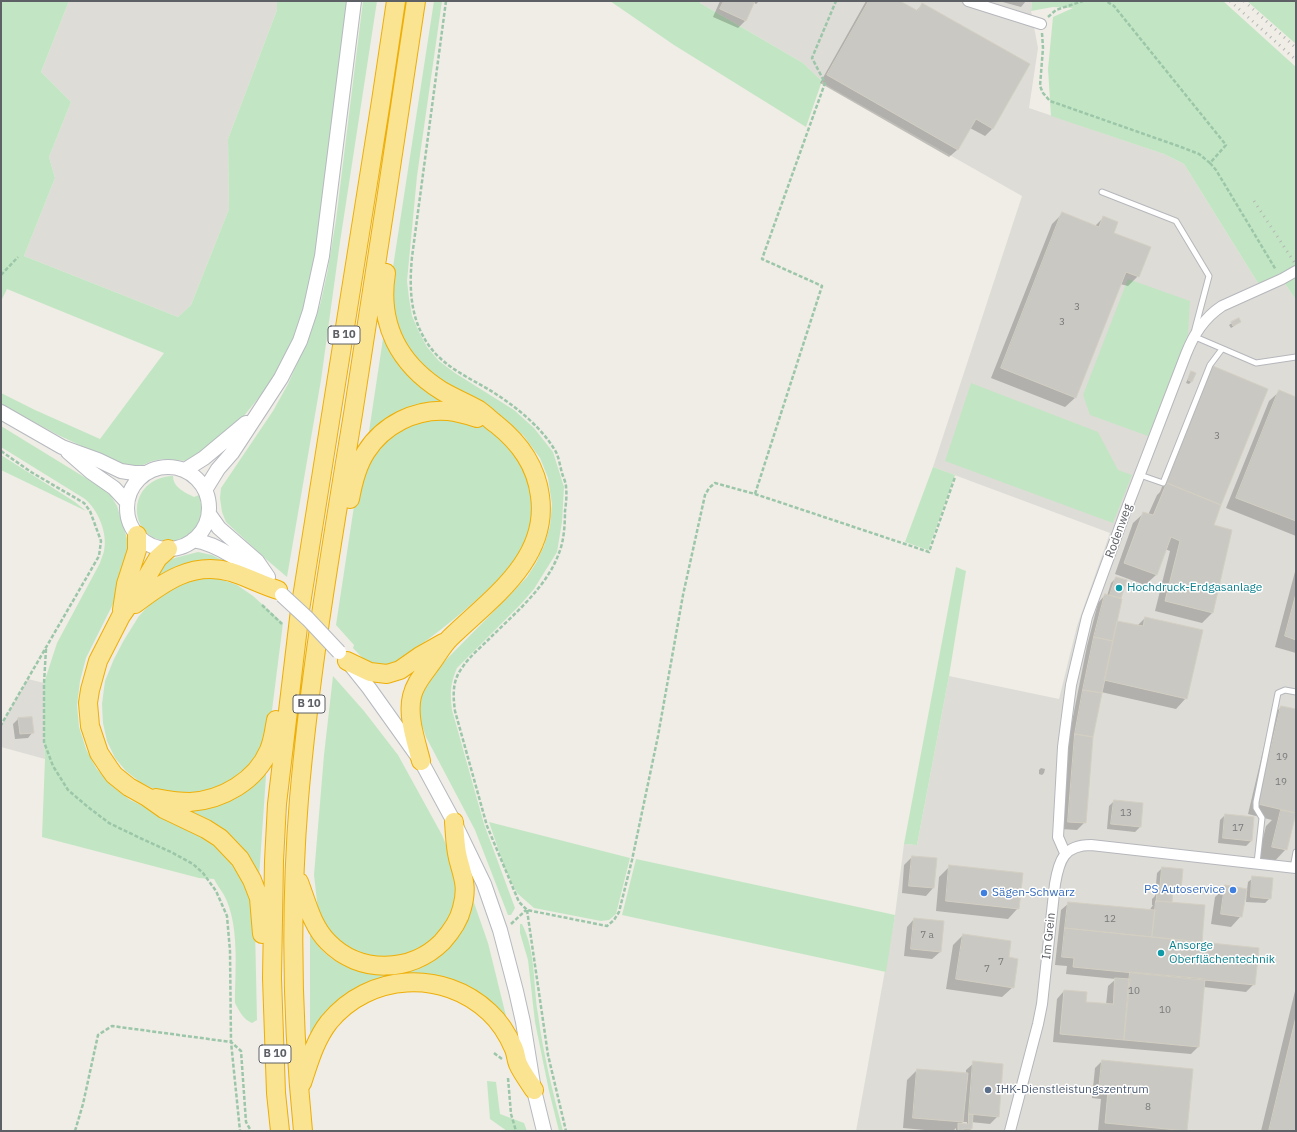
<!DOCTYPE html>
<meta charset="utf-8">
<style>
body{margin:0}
#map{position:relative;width:1297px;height:1132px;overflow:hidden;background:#efede5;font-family:"IBM Plex Sans",sans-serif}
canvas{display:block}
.frame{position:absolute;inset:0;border:2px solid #5d6065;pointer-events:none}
</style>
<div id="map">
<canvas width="1297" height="1132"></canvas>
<div class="frame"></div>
</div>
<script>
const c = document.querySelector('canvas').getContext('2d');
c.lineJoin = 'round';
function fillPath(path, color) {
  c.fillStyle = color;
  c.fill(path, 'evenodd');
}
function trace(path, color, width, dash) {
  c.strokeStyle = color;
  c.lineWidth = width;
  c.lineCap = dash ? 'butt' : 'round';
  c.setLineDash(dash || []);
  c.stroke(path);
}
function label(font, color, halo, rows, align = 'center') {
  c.font = font + ' "IBM Plex Sans",sans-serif';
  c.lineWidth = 3;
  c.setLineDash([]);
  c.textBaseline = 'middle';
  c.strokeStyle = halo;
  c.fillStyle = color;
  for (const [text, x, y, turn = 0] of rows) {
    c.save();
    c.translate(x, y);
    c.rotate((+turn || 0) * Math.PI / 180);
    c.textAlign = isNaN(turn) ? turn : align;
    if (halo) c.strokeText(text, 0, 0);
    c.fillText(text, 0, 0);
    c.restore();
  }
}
const industrial = new Path2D(`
 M69,1H277V10L228,139L229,209L191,305L178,317L24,256L55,178L49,157L71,102L41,72Z
 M701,1H1032L1031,11L1038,48L1029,108L1164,154L1184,164L1261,288L1282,279L1296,300V1131H856L895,915L904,844L917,845L949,676L1059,699L1077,626L1110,533L933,467L1022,196L828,86L822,81L803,63L700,3Z
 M28,679L44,683V742L45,759L1,747V725Z`);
const green = new Path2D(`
 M1,1H69L41,72L71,102L49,157L55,178L24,256L178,317L191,305L229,209L228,139L277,10V1H348L316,255L301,320L289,348L274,379L243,417L225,435L189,460L186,461L163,459L152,461L136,468L127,467L58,435L1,404V393L35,410L100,439L164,353L7,289L1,301Z
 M363,1H377L340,242L321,380L287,577L267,560L226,522L222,512L220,498L221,488L273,411L288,384L310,334L320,305L327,274L336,220Z
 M434,1H442L417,176L407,281L409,298L412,316L419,332L427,347L439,361L455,373L514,410L534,428L553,452L564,487L562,522L557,552L547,568L534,589L521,604L457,668C450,684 450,693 452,710L484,824L515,908L511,915H508L475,830L426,737L420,719L419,706L421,694L432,674L508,597L527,577L536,563L544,546L550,526L552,504L548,478L540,458L523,435L502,418L426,372L400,337L391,292L393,267Z
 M610,1H700V3L803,63L822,81L806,127L674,45Z
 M1032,1H1223L1296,67V300L1282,279L1261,288L1184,164L1164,154L1051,116L1048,69L1053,17L1073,8L1053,7L1031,11Z
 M1247,1H1296V44Z
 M1128,279L1190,301L1188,334L1148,436L1090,415L1083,395Z
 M384,332L445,402L371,433L369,432L370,425Z
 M971,383L1098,432L1118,470L1132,475L1113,523L945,461Z
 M435,417C447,418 460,419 471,422C494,427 511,447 523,467C527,474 529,484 531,492C534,510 532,530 524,546C515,564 501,577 487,590C459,617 427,640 395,664C375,671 366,662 353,648L354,645L336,625L356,493L370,457L394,431Z
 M1,426L102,488L111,496L117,506L129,545L122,580L113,604L86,658L80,681L77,705L79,727L86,749L96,768L112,786L130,800L163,815L217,844L230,857L253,901L255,928L257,1020L252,1023C244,1020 239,1011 235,1003C235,970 240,925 224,895C221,890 217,885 214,879L199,878L42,837L45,759L44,742V683L57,643L100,563C101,559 103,555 104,551C108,533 98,510 85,499L1,447Z
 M1,455L75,502L86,511L1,470Z
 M933,467L955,475L928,550L905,542Z
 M173,476C173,487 184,492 194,497L199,495C203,508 202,521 192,531C186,538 176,542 167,541C126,538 126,478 173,476Z
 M198,552L212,555L234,566L154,583L165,564L171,559Z
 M956,567L966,571L949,676L917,845L904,844Z
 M217,578L237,585L253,596L283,623L271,718L267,738L250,767L220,787L187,795L156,790L140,782L126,771L115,758L107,741L103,723L102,704L105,681L114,659L124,640L139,616L153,601L175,586L198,579Z
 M333,676L364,711L398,755L442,835L458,874V904L450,920L430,946L385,961L347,949L329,931L318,910L314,875L324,755Z
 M265,772L266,775L259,878L184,809Z
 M489,822L630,858L616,914L609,920L601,921L534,908L517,893L505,869Z
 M636,859L895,915L886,972L622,915Z
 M472,897L488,943L507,1020L404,977L317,1028L310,1034V935C318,946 327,958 340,963C357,969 396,967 415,968Z
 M520,924H522C536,951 533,985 538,1014C543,1053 553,1093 563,1131H559L549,1091L535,1022L528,960L520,933Z
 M487,1081L496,1082L500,1114L524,1123L527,1131H507L490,1119Z`);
const shadow = new Path2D(`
 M720,1H759L756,4L753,2L745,21L738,28L713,17Z
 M866,1H898L916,11L923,4L992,129L985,136L970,128L957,150L949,157L820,83Z
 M999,1H1026L1021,7Z
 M1062,214L1095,226L1104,217L1138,276L1128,286L1120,284L1076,397L1065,407L991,378L1052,224Z
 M1238,319L1240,322L1231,328L1229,325Z
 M1214,368L1219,506L1213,526L1212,613L1202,623L1155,611L1170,551L1165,549L1156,575L1145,585L1115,574L1133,523L1144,513L1148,515L1157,495L1160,492L1206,375Z
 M1191,372V382L1189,384L1186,383Z
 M1280,391L1296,398V536L1226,508L1269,401Z
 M1296,568V653L1275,647Z
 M1116,578L1126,581L1119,599L1116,624L1137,626L1145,618L1186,698L1176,709L1101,692L1092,737L1085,822L1077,830L1061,829L1068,742L1087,646L1098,603L1105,595L1107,596L1111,583Z
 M1281,707L1296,710V807L1286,849L1271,865L1257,862L1266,826L1272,820L1248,814L1271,717Z
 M18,719L32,733L28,738L15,739L13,724Z
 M1041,768L1045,769L1044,773L1042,775L1039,774V770Z
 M1114,801L1140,827L1135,832L1107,829L1109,806Z
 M1225,815L1251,841L1246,846L1218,843L1220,820Z
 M912,857L936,859L933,888L926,896L902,893L904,865Z
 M950,866L1018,908L1008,919L936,911L939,877Z
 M1162,868L1180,890L1175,894H1172L1171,903L1204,906L1201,943L1254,984L1246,992L1204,987L1199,1046L1191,1054L1053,1042L1057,999L1064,991L1085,1003L1106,1005L1108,986L1116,979L1066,974L1067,966L1055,965L1061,910L1069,903L1149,911L1153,905H1152V899L1155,896L1157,873Z
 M1253,878L1270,898L1265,903L1246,902L1247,890H1245L1241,916L1231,927L1211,924L1215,897L1226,887L1247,890L1248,882Z
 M914,919L940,952L932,959L904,956L907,927Z
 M963,935L1007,958L1013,987L1002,997L946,989L953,945Z
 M1296,987V1131H1261Z
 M1102,1061L1192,1070L1186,1131H1098L1101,1099L1092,1098L1095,1068Z
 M974,1063L998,1116L990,1124L971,1122V1129L969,1131H956V1128L953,1131H936L903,1128L907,1080L917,1070L966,1074V1070ZM963,1122H967V1125L960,1124Z`);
const building = new Path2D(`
 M724,1H755L746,21L720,9Z
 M869,1H900L918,11L922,3L1030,64L993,129L976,119L958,150L827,75Z
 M1062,212L1099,227L1103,216L1118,222L1114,233L1151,247L1139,277L1126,272L1076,398L1001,368Z
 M1239,318L1241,322L1233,326L1231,322Z
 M1213,366L1268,389L1221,505L1167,483Z
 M1191,371L1196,373L1192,382L1188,380Z
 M1279,390L1296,397V521L1236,498Z
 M1167,483L1221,505L1214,525L1232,530L1213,613L1165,601L1180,541L1171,537L1157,575L1124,563L1143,512L1153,515Z
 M1116,577L1127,580L1121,598L1110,595Z
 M1105,594L1122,599L1113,641L1094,637Z
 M1296,594V640L1285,636Z
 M1145,617L1203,630L1187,699L1104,680L1117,621L1143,626Z
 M1094,637L1113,641L1102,693L1083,690Z
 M1083,690L1102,693L1093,737L1075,734Z
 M1281,706L1296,709V813L1258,804Z
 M32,717L34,733L20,734L18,718Z
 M1075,734L1093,737L1086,823L1068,822Z
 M1114,800L1143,803L1141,827L1111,824Z
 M1281,810L1296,813L1287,850L1272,847Z
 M1225,814L1254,817L1252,841L1223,838Z
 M912,856L937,858L934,888L909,886Z
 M949,865L1023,873L1019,909L946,901Z
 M1162,867L1183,869L1181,890L1173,889L1172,902L1156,901L1157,893H1159Z
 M1252,876L1273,878L1271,899L1251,897Z
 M1225,885L1247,889L1242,917L1221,914Z
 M1156,901L1205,905L1202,942L1152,937Z
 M1068,902L1155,910L1152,937L1065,928Z
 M914,918L944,921L941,952L911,949Z
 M1065,928L1259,948L1255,985L1073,967L1074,958L1062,957Z
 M963,934L1011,941L1009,957L1018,959L1014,988L956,979Z
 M1130,972L1205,979L1199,1047L1124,1040Z
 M1115,978L1130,979L1124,1040L1060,1034L1064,990L1087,992L1086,1002L1113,1004Z
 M1296,1017V1131H1269Z
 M1102,1060L1193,1069L1187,1131L1105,1123L1108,1091L1099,1090Z
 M973,1061L1003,1064L999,1117L969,1114Z
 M917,1069L968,1073L963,1122L913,1118Z
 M969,1114L973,1115L972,1129H963V1131H958V1123L968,1124Z`);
const path = new Path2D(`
 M446,1L412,257C409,289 410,320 430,347C444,366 467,377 488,389C514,405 541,426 556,452C559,458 560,466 562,473C563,477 566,482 566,487C567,495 566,504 565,511C565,524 564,541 559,553C547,587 514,614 489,639C480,648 469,657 462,668C452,681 453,696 455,711L487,826L519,902L527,910L607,926L614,920L619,912L632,860L658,736L683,595L705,495L709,488L715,483L755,494L929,552L955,477
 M1048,17L1056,10L1083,1
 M1042,33L1043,48L1040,86L1043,93L1050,101L1181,147L1199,154L1210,163L1226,145L1114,6L1106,1
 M1210,163L1216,170L1276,270
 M1,275L18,257
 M1,451L31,472L84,503L90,511L101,541L99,556L1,725
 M755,494L822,286L762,259L825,83L812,58L836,1
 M262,605L282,624
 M46,649L44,683V742L53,766L68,790L88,807L109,823L140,838L171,852L193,864L203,873L216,891L227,916L230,951L231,1042L240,1131
 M527,910L548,1055L566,1131
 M511,924L526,910
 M494,1053L502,1059
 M508,1078L511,1114L516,1131
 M75,1131L83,1104L98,1035L112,1026L231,1042L241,1051L246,1122L251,1131`);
const lane = new Path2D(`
 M1102,192L1176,221L1209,276L1195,329
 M1193,336L1256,363L1296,357
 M1140,475L1163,483L1210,365L1222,349
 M1257,863L1262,818L1256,808V802L1278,693L1285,690L1296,692
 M1293,868L1296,852`);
const street = new Path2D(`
 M968,1L1041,24
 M1065,853L1058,837L1063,747L1071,685L1087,617L1125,513L1186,354C1194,334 1204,318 1222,306L1282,279L1296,271
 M1010,1131L1038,1024L1042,1004L1055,884C1059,860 1064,845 1091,845L1296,868`);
const secondary = new Path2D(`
 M1,412L62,447L98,460L121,471L134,473H145
 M68,452L91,472L114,488L127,502
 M127 508a41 41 0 1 1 82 0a41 41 0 1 1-82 0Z
 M185,470L204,458L246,423
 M205,490L218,469L232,453L281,378L300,341L310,311L322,256L354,1
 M209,514L219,528L257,561L268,577
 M193,540C220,544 246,565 267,582
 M349,663L369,688L421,761L454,822L484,884L500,930L516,991L523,1022L534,1090L544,1131`);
const highway = new Path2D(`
 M386,273C378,324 399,364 442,391C454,398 467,403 479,410C485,414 490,420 496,424C520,443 536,465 540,496C549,560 490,599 450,638C442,646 437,656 430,665C423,675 415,683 412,696C407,716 416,741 421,761
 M350,499C353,482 357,466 366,452C383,425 416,408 448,411C458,412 468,415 477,418
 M168,549L158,558L139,590L121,616L98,661L90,690L88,703L90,726L99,753L109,768L114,775L129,787L147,797L164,809L206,829L220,838L240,859L252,880L259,898L262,934
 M135,604C164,582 192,561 231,572C247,577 262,585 278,590
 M122,610L126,584L137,550V535
 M347,661L370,672L387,674L400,670L420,656L443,643
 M156,798C167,800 178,802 190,802C222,800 256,781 269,750C273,741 274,731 276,720
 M299,882C307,903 312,926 328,942C359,974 411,973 442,942C451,932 459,921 462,908C468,886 463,878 458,858C455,846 455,833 454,822
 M302,1083C309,1062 315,1040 329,1022C369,973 443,969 489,1012C500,1022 508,1035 514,1049C516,1054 516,1059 518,1064C522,1073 529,1082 534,1090
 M280,1131L276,1093L272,978L274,861L277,804L300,610L381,101L396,1
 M303,1131C292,1021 290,909 299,799C310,670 332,542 353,414C375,276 395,139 416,1`);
const rail = new Path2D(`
 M1230,1L1296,60
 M1244,1L1296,48
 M1254,201L1296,265`);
const secondaryBridge = new Path2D(`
 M282,595L308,619L339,652`);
const markers = [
 [1119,588,4,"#0f9aa8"],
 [1233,890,4,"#3f7fe0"],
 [984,893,4,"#3f7fe0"],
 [1161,953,4,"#0f9aa8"],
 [988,1090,4,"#5c6f8a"]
];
const numberNames = [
 ["3",1077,307],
 ["3",1062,322],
 ["3",1217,436],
 ["19",1282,757],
 ["19",1281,782],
 ["13",1126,813],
 ["17",1238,828],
 ["12",1110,919],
 ["7 a",927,935],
 ["7",1001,962],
 ["7",987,969],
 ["10",1134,991],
 ["10",1165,1010],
 ["8",1148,1107]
];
const shields = [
 [344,335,32],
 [309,704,32],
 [275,1054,32]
];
const shieldNames = [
 ["B 10",344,335],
 ["B 10",309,704],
 ["B 10",275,1054]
];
const streetNames = [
 ["Rodenweg",1119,531,-70],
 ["Im Grein",1049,936,-84]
];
const cultureNames = [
 ["Hochdruck-Erdgasanlage",1127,588],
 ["Ansorge",1169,946],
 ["Oberflächentechnik",1169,960]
];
const shopNames = [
 ["PS Autoservice",1225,890],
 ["Sägen-Schwarz",992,893,"left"]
];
const serviceNames = [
 ["IHK-Dienstleistungszentrum",996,1090]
];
fillPath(industrial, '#dedcd7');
fillPath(green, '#c2e6c3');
fillPath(shadow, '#0003');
fillPath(building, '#cac8c2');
trace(building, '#d3cfc3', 1);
trace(lane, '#b5b7bc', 7);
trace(street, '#b5b7bc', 12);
trace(secondary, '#b6b9bf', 16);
trace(highway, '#eeae06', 20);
trace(path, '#9cc6a9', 2.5, [4, 2]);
trace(lane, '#fff', 5);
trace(street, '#fff', 10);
trace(secondary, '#fff', 14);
trace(highway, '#fae391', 18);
trace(rail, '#b5b6b6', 3, [1, 5]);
trace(secondaryBridge, '#b6b9bf', 16, []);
trace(secondaryBridge, '#fff', 14);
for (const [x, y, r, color] of markers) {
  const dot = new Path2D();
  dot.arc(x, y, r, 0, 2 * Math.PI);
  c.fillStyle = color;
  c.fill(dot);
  trace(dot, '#fff', 1.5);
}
label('10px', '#787a7c', null, numberNames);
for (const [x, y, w] of shields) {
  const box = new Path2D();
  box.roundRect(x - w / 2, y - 9, w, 18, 3);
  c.fillStyle = '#fff';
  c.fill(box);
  trace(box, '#5d6065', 1);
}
label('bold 11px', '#5d6065', null, shieldNames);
label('12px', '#5d6065', '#fff', streetNames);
label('12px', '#0d838f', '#fff', cultureNames, 'left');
label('12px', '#366cbe', '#fff', shopNames, 'right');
label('12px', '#4e5e75', '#fff', serviceNames, 'left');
</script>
